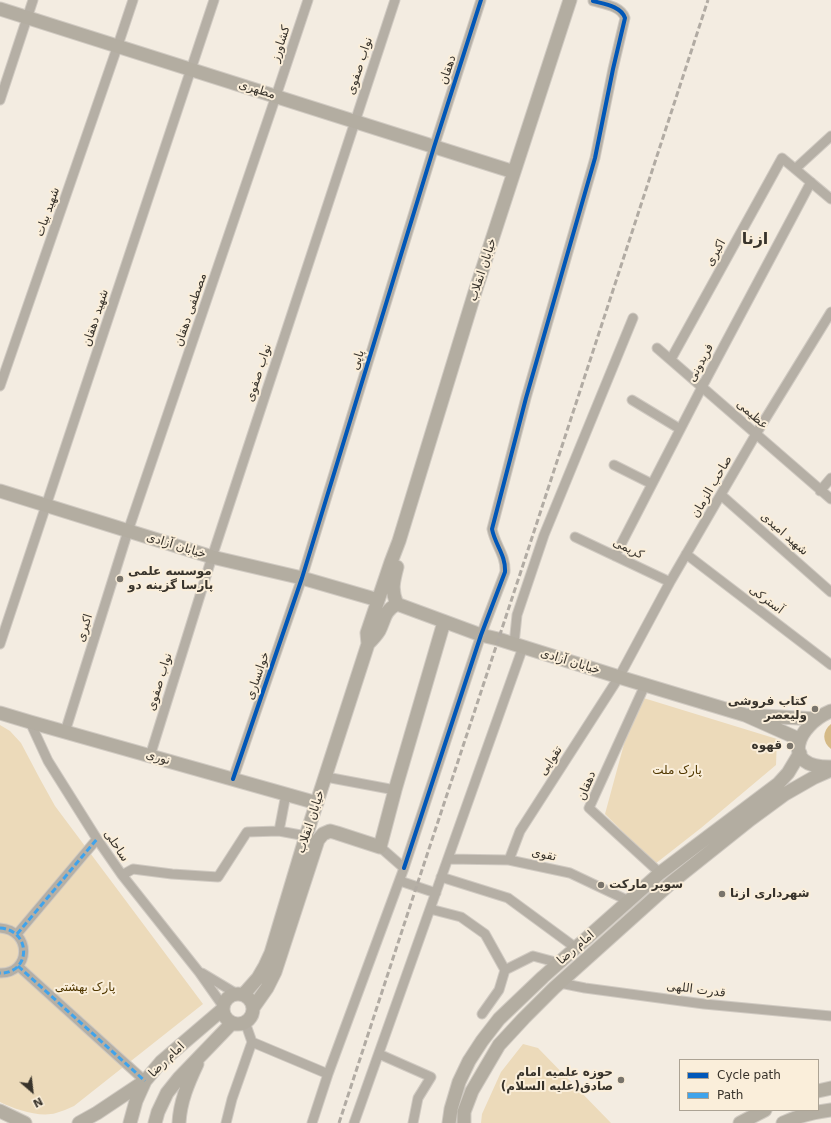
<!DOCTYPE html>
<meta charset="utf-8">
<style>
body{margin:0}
#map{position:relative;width:831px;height:1123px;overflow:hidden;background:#f3ece1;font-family:"DejaVu Sans",sans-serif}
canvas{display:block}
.legend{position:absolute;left:679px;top:1059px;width:140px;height:52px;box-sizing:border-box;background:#faeeda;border:1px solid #aca394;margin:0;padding:5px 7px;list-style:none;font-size:12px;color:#38332b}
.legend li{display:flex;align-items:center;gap:8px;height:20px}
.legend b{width:20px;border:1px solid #aca394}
.north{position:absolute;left:12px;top:1071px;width:40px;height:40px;-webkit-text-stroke:3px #faeeda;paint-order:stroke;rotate:152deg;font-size:11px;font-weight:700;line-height:16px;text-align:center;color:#38332b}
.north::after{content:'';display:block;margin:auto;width:14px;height:18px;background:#38332b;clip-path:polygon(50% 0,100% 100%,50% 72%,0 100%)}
</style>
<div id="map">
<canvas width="831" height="1123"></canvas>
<ul class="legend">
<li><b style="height:5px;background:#0057b8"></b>Cycle path</li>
<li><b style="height:5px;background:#3fa3eb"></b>Path</li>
</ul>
<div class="north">N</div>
</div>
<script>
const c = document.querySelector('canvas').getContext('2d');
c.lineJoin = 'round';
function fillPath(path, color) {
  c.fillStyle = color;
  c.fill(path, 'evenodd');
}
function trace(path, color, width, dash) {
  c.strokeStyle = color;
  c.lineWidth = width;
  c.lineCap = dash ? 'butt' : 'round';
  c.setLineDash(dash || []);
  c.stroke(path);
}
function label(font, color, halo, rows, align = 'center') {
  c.font = font + ' "DejaVu Sans",Cairo,sans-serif';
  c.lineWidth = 4;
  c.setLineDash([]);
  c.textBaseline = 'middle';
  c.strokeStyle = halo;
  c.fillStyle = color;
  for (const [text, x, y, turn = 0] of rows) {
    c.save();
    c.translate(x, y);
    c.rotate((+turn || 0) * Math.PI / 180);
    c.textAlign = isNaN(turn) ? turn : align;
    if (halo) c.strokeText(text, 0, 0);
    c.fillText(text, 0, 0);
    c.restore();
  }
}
const green = new Path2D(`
 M637,696L777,739L776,765L701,828L655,864L605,814Z
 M0,725L10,731L21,743L40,779L55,806L203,1004L74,1106C68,1109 62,1111 56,1113C40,1118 14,1109 0,1102Z
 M523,1044L538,1048L611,1123H481L482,1114L501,1072Z`);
const water = new Path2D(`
 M831,724V749C822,742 822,731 831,724Z`);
const street = new Path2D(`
 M0,100L33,0
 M795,169L831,136
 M657,348L831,499
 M671,359L782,158L831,199
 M0,386L118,45L133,0
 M632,400L680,429
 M614,465L652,484
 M820,491L831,478
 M721,495L831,592
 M575,537L670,582
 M686,554L831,665
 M615,556L702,387L811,182
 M0,644L214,0
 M514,644L517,615L544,535L633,318
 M645,685L589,808L660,873
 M30,722L48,761L97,839L122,875L199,972L223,1006
 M65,732L128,531L276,96L308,0
 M150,756L212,557L395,0
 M326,777L395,790
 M233,779L302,578L434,147L481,0
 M279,831L286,794
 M448,859L509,860L570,873L629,901
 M509,860L520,831L619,677L670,582L756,434L831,312
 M404,868L481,635L505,572C506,555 495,545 492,529L526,398L595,158L613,69L625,18C621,6 604,4 593,1
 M122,875L133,869L172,874L218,877L247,832L279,831L306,836
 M441,877L508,898L576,948
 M400,881L436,893
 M430,909L461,917L485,934L505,970L533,956L559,963
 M0,928C32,930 31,974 0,973
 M17,934L97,839
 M18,966L145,1081
 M202,973L237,994
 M560,983L585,988L704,1004L831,1016
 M482,1014L499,990L505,970
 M252,1042L328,1074
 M379,1054L431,1077L418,1098L413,1123
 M226,1123L232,1099L252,1042L245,1022
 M312,1123L328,1074L404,868L380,847
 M354,1123L523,647`);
const secondary = new Path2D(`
 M0,9L514,172
 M0,491L212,557L302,578L378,600
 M397,604L481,635L498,639L619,677L745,715
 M397,604C391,590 393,582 397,567
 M368,644L367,633L391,562L399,541L475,292L570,0
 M831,711C797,725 779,768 831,767
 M0,713L30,722L317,803
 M799,739L745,715L816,719
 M223 1009a15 15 0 1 1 30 0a15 15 0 1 1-30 0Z
 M243,995L258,978L265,966L271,953L306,836L368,644C372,640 376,636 379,631C385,619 384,611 397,604
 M253,1008L267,988L275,972L318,840L323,834L330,831L337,833L380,847L395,790L444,622
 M818,1091L831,1088
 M0,1111L25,1123
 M79,1123L97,1113L145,1081
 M130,1123L136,1101L145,1081L161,1062L223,1009
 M155,1123L158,1112L167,1093L179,1078L232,1023
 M179,1123C180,1102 188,1083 197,1064
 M449,1123L451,1109L459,1082L469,1061L482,1041L499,1019L543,977L660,873L778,784L788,773L800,753
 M464,1123V1112L472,1091L499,1045L524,1018L554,988L672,882L751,819L785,794L813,778L831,770
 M740,1123L765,1110
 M783,1123C798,1116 815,1112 831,1110`);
const rail = new Path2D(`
 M339,1123L418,882L526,556L708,0`);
const quiet = new Path2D(`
 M0,928C32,930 31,974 0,973
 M17,934L97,839
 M18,966L145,1081`);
const cycleway = new Path2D(`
 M233,779L302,578L434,147L481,0
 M404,868L481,635L505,572C506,555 495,545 492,529L526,398L595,158L613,69L625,18C621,6 604,4 593,1`);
const markers = [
 [120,579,4,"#79746b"],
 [815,709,4,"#79746b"],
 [790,746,4,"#79746b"],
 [601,885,4,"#79746b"],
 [722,894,4,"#79746b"],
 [621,1080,4,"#79746b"]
];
const streetNames = [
 ["کشاورز",281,44,-72],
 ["نواب صفوی",360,66,-72],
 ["دهقان",448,70,-72],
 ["مطهری",257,90,18],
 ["شهید بیات",48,212,-71],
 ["اکبری",716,253,-61],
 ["خیابان انقلاب",483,270,-72],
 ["مصطفی دهقان",191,310,-71],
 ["شهید دهقان",96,318,-72],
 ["پاپی",358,360,-73],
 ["فریدونی",701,363,-62],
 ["نواب صفوی",259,373,-72],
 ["عظیمی",752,415,41],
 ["صاحب الزمان",712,487,-60],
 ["شهید امیدی",784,534,41],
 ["خیابان آزادی",176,546,17],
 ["کریمی",628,549,26],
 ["آسترکی",766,600,37],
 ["اکبری",85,628,-73],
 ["خیابان آزادی",570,662,17],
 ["خوانساری",258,676,-71],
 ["نواب صفوی",160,682,-73],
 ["نوری",158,758,16],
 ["تقوایی",551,761,-57],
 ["دهقان",587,786,-68],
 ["خیابان انقلاب",311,822,-72],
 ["ساحلی",116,846,56],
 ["تقوی",544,855,12],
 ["امام رضا",576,948,-41],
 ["قدرت اللهی",696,990,7],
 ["امام رضا",167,1060,-44]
];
const poiNames = [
 ["موسسه علمی",128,572],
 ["پارسا گزینه دو",128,586],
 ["کتاب فروشی",807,702,"right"],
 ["ولیعصر",807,716,"right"],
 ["قهوه",782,746,"right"],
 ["سوپر مارکت",609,885],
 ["شهرداری ازنا",730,894],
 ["حوزه علمیه امام",613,1073,"right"],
 ["صادق(علیه السلام)",613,1087,"right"]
];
const parkNames = [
 ["پارک ملت",677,771],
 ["پارک بهشتی",85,988]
];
const districtNames = [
 ["ازنا",755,240]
];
fillPath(green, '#ecdaba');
fillPath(water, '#d5ba86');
trace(street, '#d0cac2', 11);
trace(secondary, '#d0cac2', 15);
trace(street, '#b5afa5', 9);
trace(secondary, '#b3ada1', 13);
trace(rail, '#b1aba3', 3, [6, 3]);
trace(quiet, '#3fa3eb', 3, [6, 3]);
trace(cycleway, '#0057b8', 4);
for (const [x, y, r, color] of markers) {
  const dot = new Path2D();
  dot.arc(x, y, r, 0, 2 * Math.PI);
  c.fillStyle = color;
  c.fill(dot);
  trace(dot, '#faeeda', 1.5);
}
label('12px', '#38332b', '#faeeda', streetNames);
label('bold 12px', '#38332b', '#faeeda', poiNames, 'left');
label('12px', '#513800', '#faeeda', parkNames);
label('bold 16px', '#38332b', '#faeeda', districtNames);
</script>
